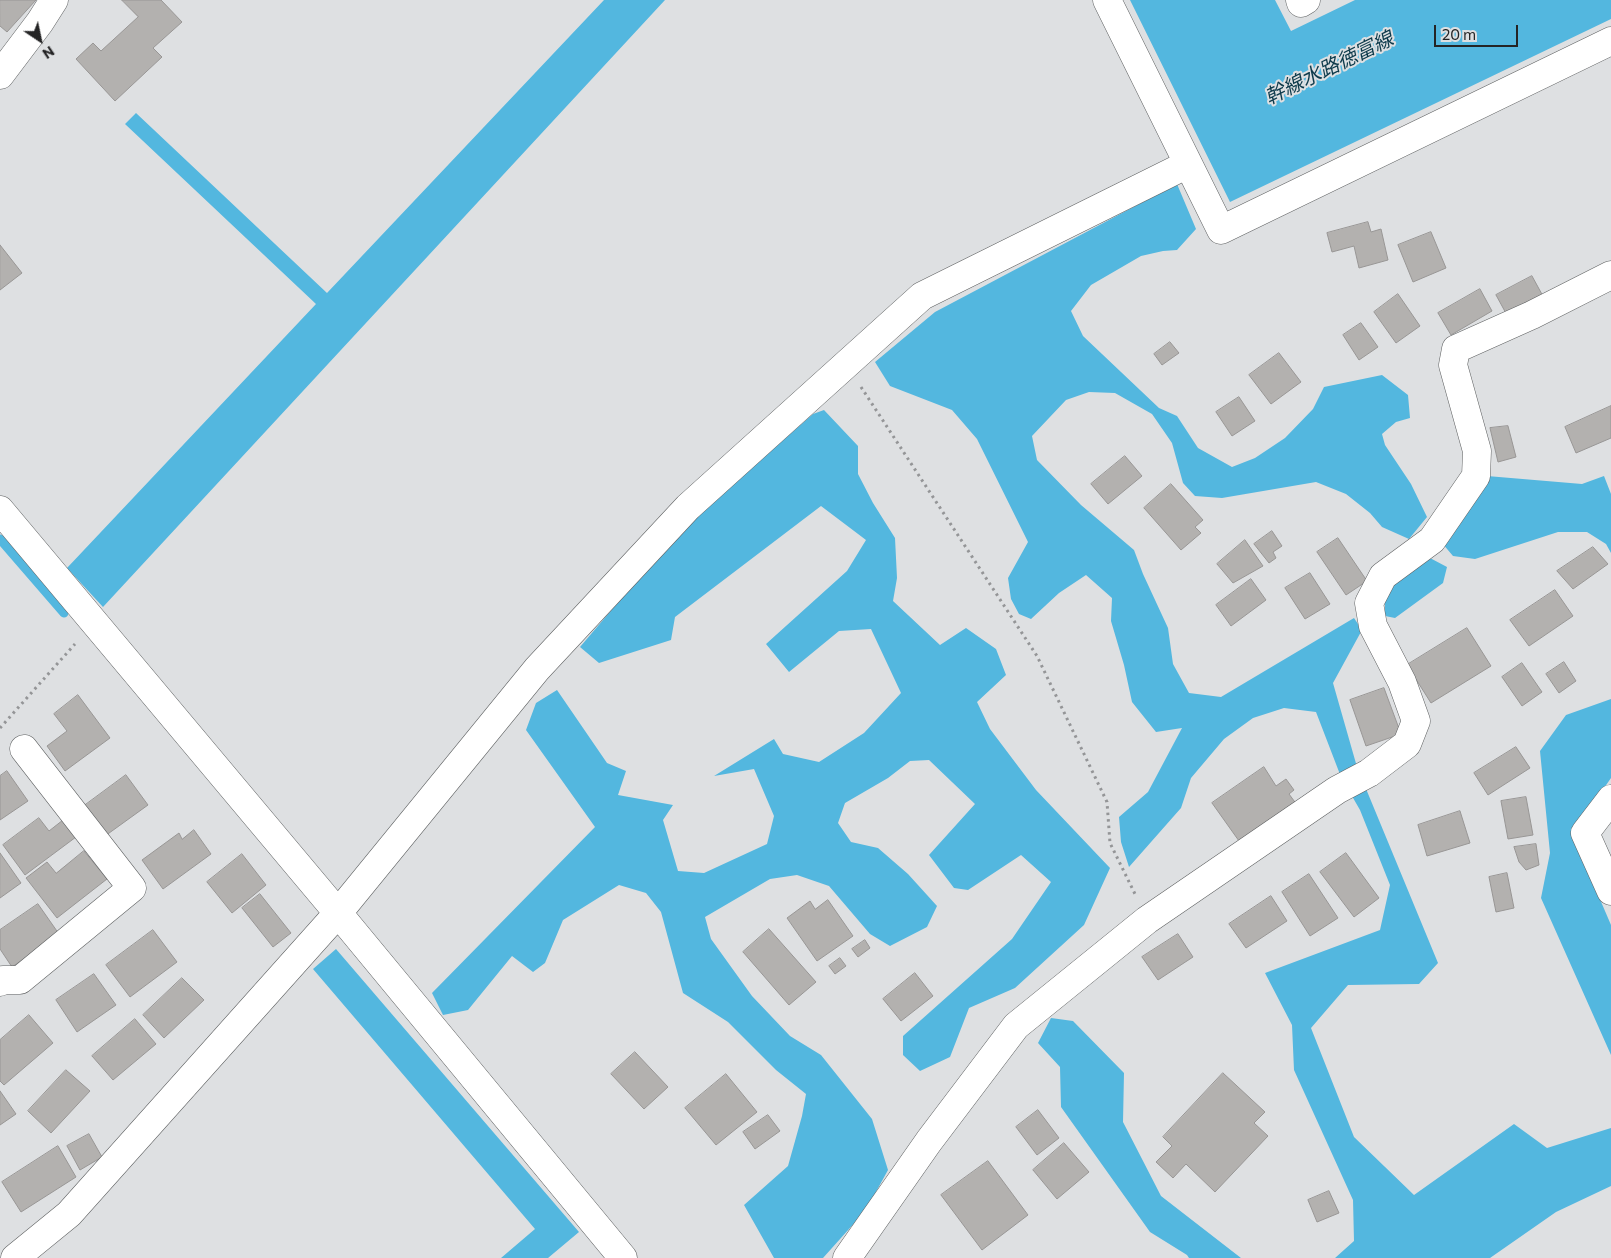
<!DOCTYPE html>
<meta charset="utf-8">
<style>
body{margin:0}
#map{position:relative;width:1611px;height:1258px;overflow:hidden;background:#dee0e2;font-family:Commissioner,sans-serif}
canvas{display:block}
.north{position:absolute;left:15px;top:15px;width:50px;height:50px;-webkit-text-stroke:4px #dee0e2;paint-order:stroke;rotate:146deg;font-size:14px;font-weight:700;line-height:20px;text-align:center;color:#242425}
.north::after{content:'';display:block;margin:auto;width:18px;height:22px;background:#242425;clip-path:polygon(50% 0,100% 100%,50% 72%,0 100%)}
.scale{position:absolute;left:1434px;top:25px;width:84px;height:22px;box-sizing:border-box;border:2px solid #242425;border-top:0;padding-left:6px;font-size:15px;line-height:18px;white-space:nowrap;color:#242425;-webkit-text-stroke:4px #dee0e2;paint-order:stroke}
</style>
<div id="map">
<canvas width="1611" height="1258"></canvas>
<div class="north">N</div>
<div class="scale">20 m</div>
</div>
<script>
const c = document.querySelector('canvas').getContext('2d');
c.lineJoin = 'round';
function fillPath(path, color) {
  c.fillStyle = color;
  c.fill(path, 'evenodd');
}
function trace(path, color, width, dash) {
  c.strokeStyle = color;
  c.lineWidth = width;
  c.lineCap = dash ? 'butt' : 'round';
  c.setLineDash(dash || []);
  c.stroke(path);
}
function label(font, color, halo, rows, align = 'center') {
  c.font = font + ' Commissioner,"Noto Sans JP",sans-serif';
  c.lineWidth = 4;
  c.setLineDash([]);
  c.textBaseline = 'middle';
  c.strokeStyle = halo;
  c.fillStyle = color;
  for (const [text, x, y, turn = 0] of rows) {
    c.save();
    c.translate(x, y);
    c.rotate((+turn || 0) * Math.PI / 180);
    c.textAlign = isNaN(turn) ? turn : align;
    if (halo) c.strokeText(text, 0, 0);
    c.fillText(text, 0, 0);
    c.restore();
  }
}
const water = new Path2D(`
 M604,0H665L103,607L67,568L316,304L125,124L136,113L327,293Z
 M1130,0H1275L1291,31L1355,0H1611V19L1230,202Z
 M1177,184L1196,229L1177,250L1163,251L1141,256L1091,285L1071,311L1083,336L1159,408L1177,416L1198,448L1232,467L1255,458L1285,438L1313,409L1324,387L1382,375L1408,395L1410,418L1396,422L1382,434L1385,445L1411,484L1427,517L1409,539L1382,527L1370,513L1346,494L1316,482L1222,498L1195,496L1183,483L1172,443L1152,414L1115,393L1089,392L1066,400L1032,436L1037,460L1081,505L1134,550L1143,574L1168,628L1173,664L1189,693L1221,697L1354,618L1362,630L1333,683L1357,767L1438,963L1419,984L1348,985L1311,1028L1354,1137L1414,1195L1514,1124L1547,1148L1611,1128V1186L1556,1212L1490,1258H1335L1354,1241L1353,1200L1294,1070L1292,1025L1265,973L1380,930L1390,885L1360,810L1341,777L1316,712L1284,708L1253,718L1224,739L1191,778L1181,808L1129,867L1121,842L1119,817L1148,792L1182,728L1156,732L1132,702L1124,665L1111,621L1112,598L1086,575L1059,593L1031,619L1019,614L1011,599L1008,578L1028,542L977,439L952,410L890,386L875,362L935,312Z
 M824,410L858,446V474L873,503L895,538L897,578L893,601L940,645L966,628L996,649L1006,675L977,702L990,729L1036,790L1110,868L1084,925L1015,988L969,1008L950,1057L920,1071L903,1055V1036L1012,939L1051,882L1021,855L968,890L954,888L929,855L975,804L929,760L910,761L888,778L845,803L838,823L851,842L878,848L908,874L937,906L927,927L890,946L870,934L829,886L797,875L770,879L705,917L711,939L752,996L790,1036L821,1055L872,1119L888,1170L866,1210L823,1258H774L744,1205L788,1166L802,1116L806,1094L776,1070L728,1022L683,993L661,912L646,893L619,885L563,920L545,963L533,972L512,956L468,1010L443,1015L432,993L595,827L526,730L536,703L557,690L607,763L626,771L618,795L673,805L663,820L678,871L704,873L767,844L774,816L754,769L714,776L774,739L783,754L819,762L864,733L901,693L871,629L839,631L789,672L766,644L847,571L866,540L821,506L675,617L671,640L599,663L580,647L678,532L813,414Z
 M1487,476L1582,484L1604,476L1611,494V553L1606,544L1587,532H1558L1475,559L1453,556L1442,543Z
 M1430,558L1447,567L1443,583L1395,618L1385,616V590Z
 M1611,699V778L1572,834L1611,925V1055L1541,898L1550,853L1540,751L1566,715Z
 M336,949L579,1232L548,1258H501L535,1229L313,969Z
 M1051,1018L1073,1021L1124,1073L1123,1122L1161,1196L1241,1258H1189L1187,1255L1150,1232L1061,1107L1060,1067L1038,1043Z`);
const stream = new Path2D(`
 M0,539L64,613`);
const building = new Path2D(`
 M0,0H36L7,32L0,26Z
 M122,0H161L182,22L153,48L162,57L115,101L76,59L93,43L101,51L138,17Z
 M1368,222L1371,232L1381,229L1388,260L1359,268L1354,246L1332,252L1327,233Z
 M1431,232L1446,268L1413,282L1398,245Z
 M0,245L22,273L0,290Z
 M1532,276L1544,298L1508,317L1496,295Z
 M1480,289L1492,311L1451,335L1438,313Z
 M1398,294L1420,326L1396,343L1374,312Z
 M1361,323L1378,347L1359,360L1343,335Z
 M1170,342L1179,353L1162,365L1154,354Z
 M1279,353L1301,382L1271,404L1249,375Z
 M1239,397L1255,421L1232,436L1216,412Z
 M1611,406V438L1576,453L1565,427Z
 M1508,426L1516,457L1498,462L1490,428Z
 M1125,456L1142,476L1108,504L1091,484Z
 M1171,484L1203,520L1195,527L1201,533L1181,550L1144,508Z
 M1272,531L1282,546L1273,552L1276,558L1269,563L1254,544Z
 M1338,538L1367,581L1346,595L1317,552Z
 M1245,540L1263,566L1233,583L1217,564Z
 M1593,547L1608,564L1573,589L1557,571Z
 M1310,573L1330,604L1305,619L1285,588Z
 M1251,579L1266,600L1231,626L1216,605Z
 M1555,590L1573,616L1529,646L1510,620Z
 M1467,628L1491,666L1431,703L1407,665Z
 M1564,662L1576,681L1559,693L1546,674Z
 M1522,663L1542,692L1522,706L1502,677Z
 M1384,688L1401,734L1366,746L1350,700Z
 M78,695L110,738L65,771L47,746L67,731L54,714Z
 M1516,747L1530,768L1488,795L1474,773Z
 M1264,767L1276,786L1286,779L1294,790L1289,794L1300,809L1244,848L1212,803Z
 M7,771L28,801L0,820V776Z
 M126,775L148,805L105,836L84,806Z
 M1526,797L1533,835L1508,839L1501,801Z
 M1460,811L1470,843L1427,856L1418,825Z
 M39,818L49,831L63,820L76,837L25,875L3,845Z
 M194,830L211,854L163,889L142,860L179,833L182,839Z
 M1536,844L1539,865L1526,870L1519,862L1514,847Z
 M84,851L107,879L57,918L26,878L47,862L56,873Z
 M0,853L21,883L0,898Z
 M1346,853L1379,898L1354,917L1320,872Z
 M242,854L266,885L232,913L207,882Z
 M1507,873L1514,908L1496,912L1489,877Z
 M1309,874L1338,918L1310,936L1282,892Z
 M260,894L291,933L273,947L242,908Z
 M1271,896L1287,921L1246,948L1229,924Z
 M828,900L853,936L817,961L787,918L810,901L815,909Z
 M38,904L59,934L12,967L0,949V930Z
 M769,929L816,982L789,1005L743,952Z
 M153,930L177,962L130,997L106,965Z
 M1178,934L1193,957L1158,980L1142,957Z
 M865,940L870,948L858,957L852,949Z
 M840,958L846,966L835,974L829,966Z
 M915,973L933,996L901,1021L883,999Z
 M94,974L116,1005L77,1032L56,1000Z
 M182,978L204,1000L164,1038L143,1015Z
 M29,1015L53,1043L4,1085L0,1081V1040Z
 M135,1019L156,1044L113,1080L92,1056Z
 M635,1052L668,1087L644,1109L611,1074Z
 M66,1070L90,1091L51,1133L28,1111Z
 M1223,1073L1265,1112L1254,1123L1268,1136L1215,1192L1186,1164L1173,1178L1156,1162L1172,1146L1163,1137Z
 M726,1074L757,1112L716,1145L685,1108Z
 M0,1091L16,1114L0,1125Z
 M1038,1110L1059,1138L1037,1155L1016,1127Z
 M768,1115L780,1131L755,1149L743,1132Z
 M89,1134L102,1157L80,1170L67,1146Z
 M1064,1143L1089,1172L1057,1199L1033,1170Z
 M58,1146L76,1177L21,1212L2,1182Z
 M988,1161L1028,1215L982,1250L941,1195Z
 M1329,1191L1339,1213L1317,1222L1308,1200Z`);
const path = new Path2D(`
 M861,387L1037,656L1107,802L1110,843L1135,894
 M0,728L75,644`);
const minor = new Path2D(`
 M1107,0L1221,230L1611,41
 M1300,0L1301,3L1306,0
 M0,75L40,22L54,0
 M0,510L338,913L623,1258
 M1611,799L1585,833L1611,891
 M0,982L3,980H20L132,888L24,749
 M15,1258L69,1214L338,913L537,669L688,507L922,296L1188,164
 M847,1258L929,1141L1016,1026L1147,920L1337,790L1369,773L1407,744L1416,721L1402,682L1373,626L1369,603L1383,576L1432,540L1476,476L1477,451L1453,365L1456,349L1532,315L1611,275`);
const waterNames = [
 ["幹線水路徳富線",1329,68,-26]
];
fillPath(water, '#53b7df');
trace(stream, '#53b7df', 9);
fillPath(building, '#b3b1af');
trace(building, '#989695', 1);
trace(minor, '#5f6162', 29);
trace(path, '#949597', 3, [2.5, 4]);
trace(minor, '#fff', 28);
label('italic 20px', '#0d3a4b', '#dee0e2', waterNames);
</script>
